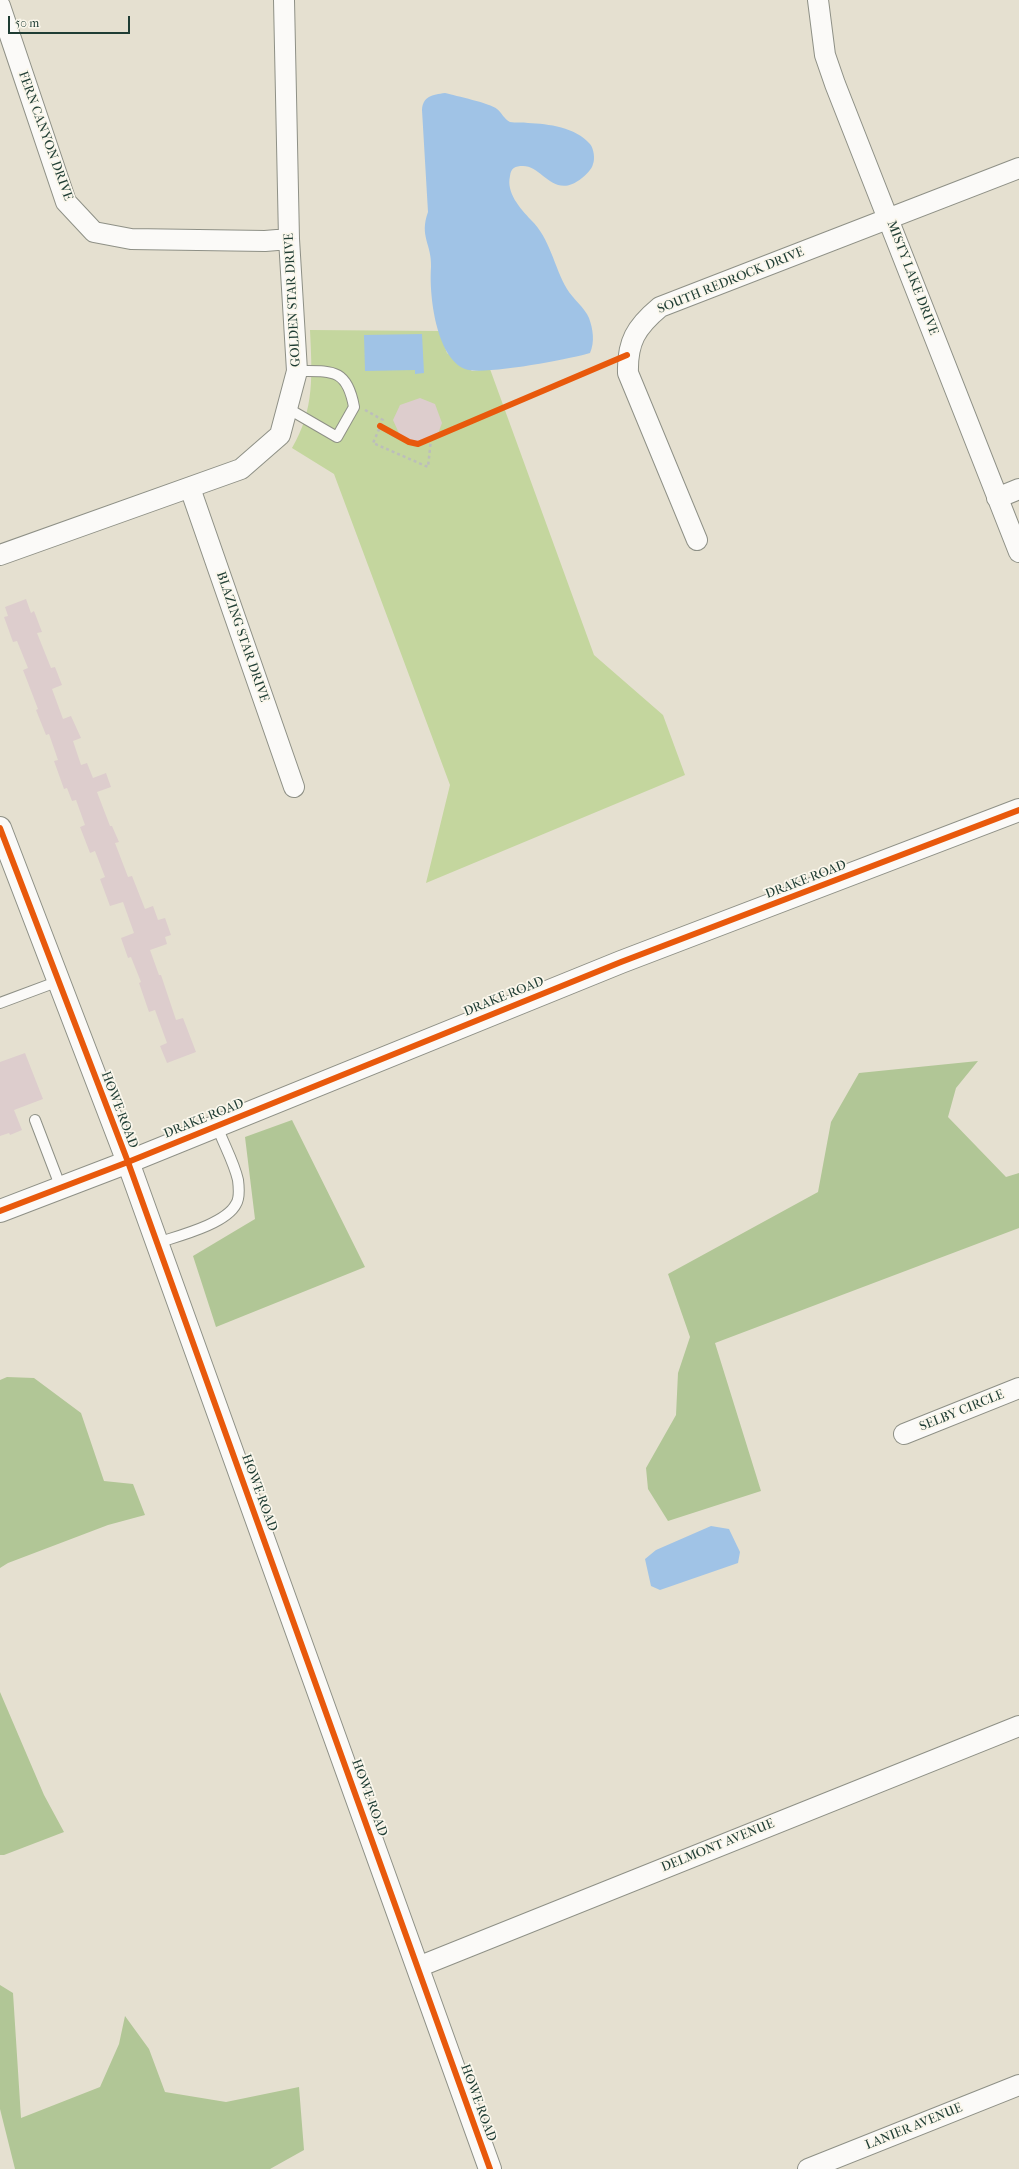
<!DOCTYPE html>
<style>
body{margin:0}
#map{position:relative;width:1019px;height:2169px;overflow:hidden;background:#e5e0d0;font-family:"IM FELL French Canon",serif}
canvas{display:block}
.scale{position:absolute;left:8px;top:16px;width:122px;height:18px;box-sizing:border-box;border:2px solid #1f3d34;border-top:0;padding-left:5px;font-size:12px;line-height:14px;white-space:nowrap;color:#1f3d34;-webkit-text-stroke:3px #fbf7ec;paint-order:stroke}
</style>
<div id="map">
<canvas width="1019" height="2169"></canvas>
<div class="scale">50 m</div>
</div>
<script>
const c = document.querySelector('canvas').getContext('2d');
c.lineJoin = 'round';
function fillPath(path, color) {
  c.fillStyle = color;
  c.fill(path, 'evenodd');
}
function trace(path, color, width, dash) {
  c.strokeStyle = color;
  c.lineWidth = width;
  c.lineCap = dash ? 'butt' : 'round';
  c.setLineDash(dash || []);
  c.stroke(path);
}
function label(font, color, halo, rows, align = 'center') {
  c.font = font + ' "IM FELL French Canon",serif';
  c.lineWidth = 3.5;
  c.setLineDash([]);
  c.textBaseline = 'middle';
  c.strokeStyle = halo;
  c.fillStyle = color;
  for (const [text, x, y, turn = 0] of rows) {
    c.save();
    c.translate(x, y);
    c.rotate((+turn || 0) * Math.PI / 180);
    c.textAlign = isNaN(turn) ? turn : align;
    if (halo) c.strokeText(text, 0, 0);
    c.fillText(text, 0, 0);
    c.restore();
  }
}
const green = new Path2D(`
 M310,330L439,331L447,353L472,371L490,369L594,655L663,715L685,775L426,883L450,785L334,474L292,448C315,409 312,374 310,330Z`);
const forest = new Path2D(`
 M978,1061L956,1088L948,1117L1006,1177L1019,1173V1228L715,1343L761,1491L668,1521L648,1489L646,1468L676,1415L678,1373L690,1337L668,1274L818,1192L831,1122L859,1073Z
 M292,1120L365,1267L216,1327L193,1256L255,1219L245,1137Z
 M7,1377L34,1378L81,1413L104,1481L133,1484L145,1515L108,1525L8,1563L0,1568V1380Z
 M0,1692L44,1795L64,1832L4,1855H0Z
 M0,1985L13,1993L21,2118L100,2087L119,2044L125,2016L149,2049L165,2092L226,2102L299,2087L304,2150L270,2169H15L0,2109Z`);
const water = new Path2D(`
 M445,93C456,96 490,103 497,109C502,113 504,119 510,122C515,123 523,122 528,123C549,124 575,127 590,144C594,149 595,159 593,164C592,169 586,175 582,178C554,201 543,166 523,166C515,166 511,168 510,176C506,193 520,208 531,220C550,238 554,267 567,289C573,299 585,308 589,318C593,329 595,342 590,353C571,359 481,376 465,369C436,357 429,295 431,267C432,244 419,237 428,212L422,110C423,96 432,95 445,93Z
 M422,334L424,373L415,374V370L365,371L364,335Z
 M711,1526L729,1529L740,1552L738,1563L660,1590L651,1586L645,1559L656,1550Z`);
const building = new Path2D(`
 M420,398L435,404L442,423L436,439L416,446L402,440L393,420L400,405Z
 M26,599L31,613L34,611L42,632L37,633L51,668L55,667L62,685L52,689L63,719L71,716L81,738L73,741L81,765L87,763L93,778L106,773L111,787L97,792L110,826H112L119,842L115,843L128,877L132,876L145,909L153,906L158,920L165,918L171,935L165,937L167,944L150,950L159,975H161L176,1020L183,1018L196,1052L167,1063L160,1046L167,1043L155,1010L149,1012L139,983L141,982L131,957L128,958L121,938L134,933L123,902L110,906L100,879L105,877L95,851L90,853L80,827L85,825L76,800L72,801L67,788L64,789L54,761L58,760L49,734L46,735L36,710L38,709L23,670L28,668L17,641L13,642L4,617L8,616L5,607Z
 M25,1053L43,1099L14,1110L22,1130L10,1135L9,1133L0,1136V1062Z`);
const path = new Path2D(`
 M365,410L383,420L373,443L428,467L431,439`);
const service = new Path2D(`
 M287,408L337,437L354,407C347,368 332,371 297,371
 M0,1003L59,981
 M35,1120L61,1188
 M157,1243C178,1236 226,1224 236,1204C240,1198 239,1188 238,1180C234,1162 223,1143 217,1126`);
const minor = new Path2D(`
 M818,0L825,55L835,84L1019,552
 M0,6L66,202L94,232L131,239L265,241L289,239
 M190,488L294,787
 M997,498L1019,489
 M697,540L628,373C627,342 636,327 660,307L1019,168
 M0,555L241,469L280,435L297,371L289,239L284,0
 M904,1434L1019,1388
 M418,1967L1019,1726
 M808,2169L1019,2085`);
const tertiary = new Path2D(`
 M0,828L128,1162L490,2169
 M0,1211L128,1162L621,962L1019,810`);
const cycleway = new Path2D(`
 M380,426L409,442L418,444L627,355
 M0,828L128,1162L490,2169
 M0,1211L128,1162L621,962L1019,810`);
const streetNames = [
 ["FERN CANYON DRIVE",45,136,70],
 ["MISTY LAKE DRIVE",912,278,69],
 ["SOUTH REDROCK DRIVE",731,281,-22],
 ["GOLDEN STAR DRIVE",293,300,-93],
 ["BLAZING STAR DRIVE",242,637,71],
 ["DRAKE ROAD",806,880,-21],
 ["DRAKE ROAD",504,997,-22],
 ["HOWE ROAD",119,1110,69],
 ["DRAKE ROAD",204,1119,-22],
 ["SELBY CIRCLE",962,1411,-22],
 ["HOWE ROAD",259,1493,70],
 ["HOWE ROAD",369,1798,70],
 ["DELMONT AVENUE",718,1846,-22],
 ["HOWE ROAD",478,2103,70],
 ["LANIER AVENUE",914,2127,-22]
];
fillPath(green, '#c4d69e');
fillPath(forest, '#b1c696');
fillPath(water, '#a0c3e6');
fillPath(building, '#ddcdcd');
trace(service, '#8e9086', 12);
trace(minor, '#8e9086', 22);
trace(tertiary, '#8e9086', 24);
trace(path, '#bcbebb', 2.5, [3, 3]);
trace(service, '#fbfaf8', 10);
trace(minor, '#fbfaf8', 20);
trace(tertiary, '#fbfaf8', 22);
trace(cycleway, '#e8590c', 6);
label('13px', '#1f3d34', '#fbf7ec', streetNames);
</script>
